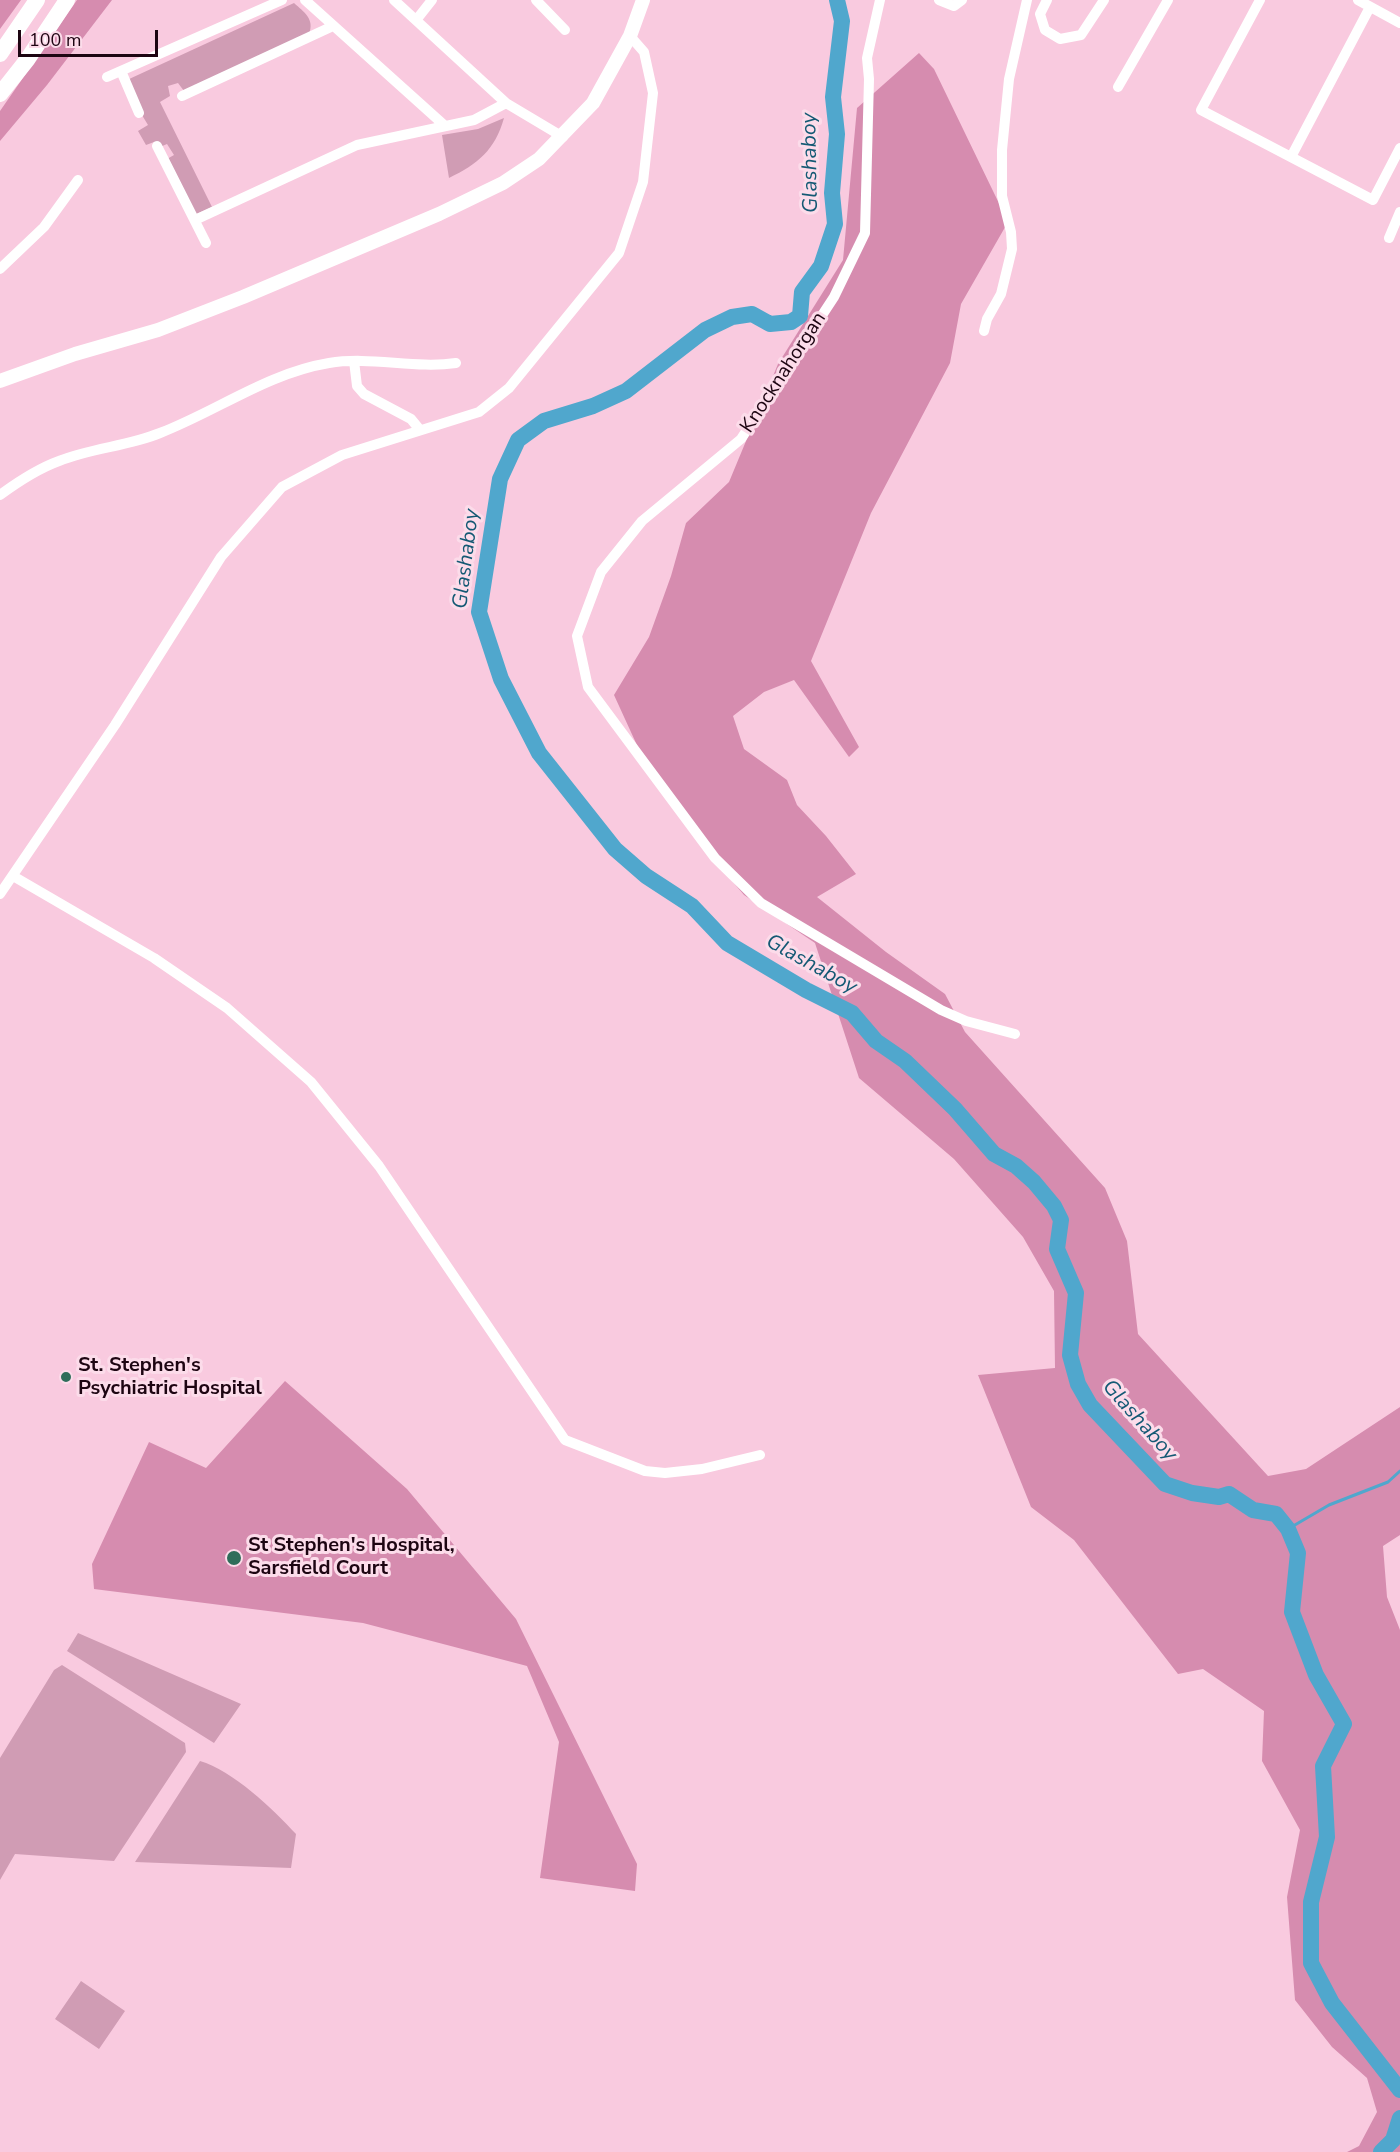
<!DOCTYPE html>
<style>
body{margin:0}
#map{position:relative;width:1400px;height:2152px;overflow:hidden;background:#f9cadf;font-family:"Nunito Sans",sans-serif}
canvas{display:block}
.scale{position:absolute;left:18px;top:30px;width:140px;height:27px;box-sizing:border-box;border:3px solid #1d0512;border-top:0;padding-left:8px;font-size:18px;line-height:21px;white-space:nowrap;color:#1d0512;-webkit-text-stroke:4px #fcdcea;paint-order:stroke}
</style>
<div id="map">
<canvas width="1400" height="2152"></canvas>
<div class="scale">100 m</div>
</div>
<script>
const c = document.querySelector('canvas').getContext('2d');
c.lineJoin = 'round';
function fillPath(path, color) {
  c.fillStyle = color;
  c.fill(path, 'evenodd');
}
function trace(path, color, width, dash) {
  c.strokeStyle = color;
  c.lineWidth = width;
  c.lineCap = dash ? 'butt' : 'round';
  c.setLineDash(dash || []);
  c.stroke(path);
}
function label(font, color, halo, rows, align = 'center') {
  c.font = font + ' "Nunito Sans",sans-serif';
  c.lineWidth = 6;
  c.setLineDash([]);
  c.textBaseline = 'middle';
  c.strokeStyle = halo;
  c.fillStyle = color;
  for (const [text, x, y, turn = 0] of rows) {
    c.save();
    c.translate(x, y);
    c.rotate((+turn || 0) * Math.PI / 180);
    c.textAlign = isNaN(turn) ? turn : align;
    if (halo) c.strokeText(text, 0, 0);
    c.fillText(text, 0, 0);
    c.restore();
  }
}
const green = new Path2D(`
 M294,3C304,12 315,19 309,34L184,91L178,83L168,86L170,96L160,102L212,207L194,215L167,159L174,155L167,144L160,147L154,142L146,145L138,131L148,125L125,87L127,80Z
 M504,118C495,150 478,164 449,178L442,135L478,129Z
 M78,1633L241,1704L214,1743L67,1651Z
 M62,1665L185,1743L186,1752L114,1861L15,1854L0,1880V1758L54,1670Z
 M200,1761C232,1770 273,1809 296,1834L291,1868L135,1862Z
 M81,1981L125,2011L99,2049L55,2019Z`);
const forest = new Path2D(`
 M0,0H21L0,29Z
 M77,0H112L47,85L0,141V111Z
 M919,53L934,69L1008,222L961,304L950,363L871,513L811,661L859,747L849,757L794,680L764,692L733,716L744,749L787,780L797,805L826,836L856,874L817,897L886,952L945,994L965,1032L1105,1188L1127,1241L1138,1334L1268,1476L1306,1469L1400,1407V1535L1383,1546L1387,1597L1400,1630V2152H1347L1359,2146L1377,2112L1367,2078L1332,2047L1295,2000L1287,1897L1300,1830L1262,1761L1264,1711L1203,1669L1178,1674L1074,1540L1031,1507L978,1375L1055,1368L1054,1291L1023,1237L954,1159L859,1078L815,943L744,895L704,848L641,754L614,695L649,637L671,576L686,523L729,482L778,364L843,260L857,108Z
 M285,1381L407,1489L516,1619L637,1864L635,1891L540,1878L559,1742L527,1666L363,1623L94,1589L92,1564L149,1442L206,1468Z`);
const stream = new Path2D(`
 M1288,1529L1329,1505L1388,1482L1400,1471`);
const river = new Path2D(`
 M837,0L842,21L833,97L837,134L832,193L835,224L821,266L802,292L800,316L791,322L770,324L752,314L732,317L705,330L626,391L593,406L544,421L518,440L500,479L479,612L501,679L539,753L615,849L646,876L692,906L727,943L806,990L852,1013L876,1041L905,1061L955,1109L994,1154L1016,1166L1034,1182L1054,1206L1061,1220L1057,1249L1076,1293L1070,1355L1078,1384L1090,1405L1165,1484L1192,1493L1219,1497L1229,1494L1253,1510L1276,1514L1288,1529L1298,1553L1292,1612L1316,1675L1344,1724L1323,1766L1327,1837L1311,1902V1963L1332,2003L1400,2090
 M1381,2152L1393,2140L1400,2118`);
const minor = new Path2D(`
 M305,0L444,125
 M394,0L506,103L563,137
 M536,0L565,30
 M880,0L867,58L869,79L865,233L834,297L741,439L642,521L601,572L577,636L588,687L715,858L761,903L941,1010L966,1021L1015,1034
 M939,0L954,6L962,0
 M1047,0L1040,14L1045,30L1060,39L1081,35L1104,0
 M1260,0L1201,110L1373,200L1400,148
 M1358,0L1400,23
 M417,19L432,0
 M121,71L139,113
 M107,77L282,0
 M1118,87L1168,0
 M182,96L333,26
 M157,146L206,243
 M1291,157L1370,7
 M195,220L357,145L474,120L506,103
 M1389,238L1400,212
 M0,269L44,227L78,180
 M984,331L987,319L1001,294L1012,249L1011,232L1002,196V150L1009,79L1027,0
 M354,361L357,386L364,394L411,419L420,430
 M0,495C19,481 37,469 59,461C92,448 128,446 160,433C217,411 268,373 329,363C371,356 414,369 456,363
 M13,876L154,958L227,1008L311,1082L379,1166L565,1440L645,1471L665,1473L702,1469L760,1455
 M0,894L115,725L221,557L282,487L342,455L479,412L509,388L619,253L643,182L653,93L644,52L630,36`);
const major = new Path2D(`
 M0,381L75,354L158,330L243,297L439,214L503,183L539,159L593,103L630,36L643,0`);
const highway = new Path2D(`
 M0,54L37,0
 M0,94L27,60L67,0`);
const markers = [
 [66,1377,6,"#2f6d5a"],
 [234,1558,8,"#2f6d5a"]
];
const streetNames = [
 ["Knocknahorgan",784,373,-57]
];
const poiNames = [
 ["St. Stephen's",78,1366],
 ["Psychiatric Hospital",78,1389],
 ["St Stephen's Hospital,",248,1546],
 ["Sarsfield Court",248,1569]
];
const waterNames = [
 ["Glashaboy",811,163,-91],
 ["Glashaboy",467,559,-83],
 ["Glashaboy",811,965,29],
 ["Glashaboy",1139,1421,48]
];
fillPath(green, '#d09cb4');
fillPath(forest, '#d68caf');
trace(stream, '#50a7cd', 3);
trace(river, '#50a7cd', 16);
trace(minor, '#fff', 10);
trace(major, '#fff', 14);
trace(highway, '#fff', 16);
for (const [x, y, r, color] of markers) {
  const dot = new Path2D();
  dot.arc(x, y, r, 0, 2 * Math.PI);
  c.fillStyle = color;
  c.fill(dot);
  trace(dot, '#fcdcea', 2);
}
label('20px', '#1d0512', '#fcdcea', streetNames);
label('bold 20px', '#1d0512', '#fcdcea', poiNames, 'left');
label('italic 21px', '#145974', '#fcdcea', waterNames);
</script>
